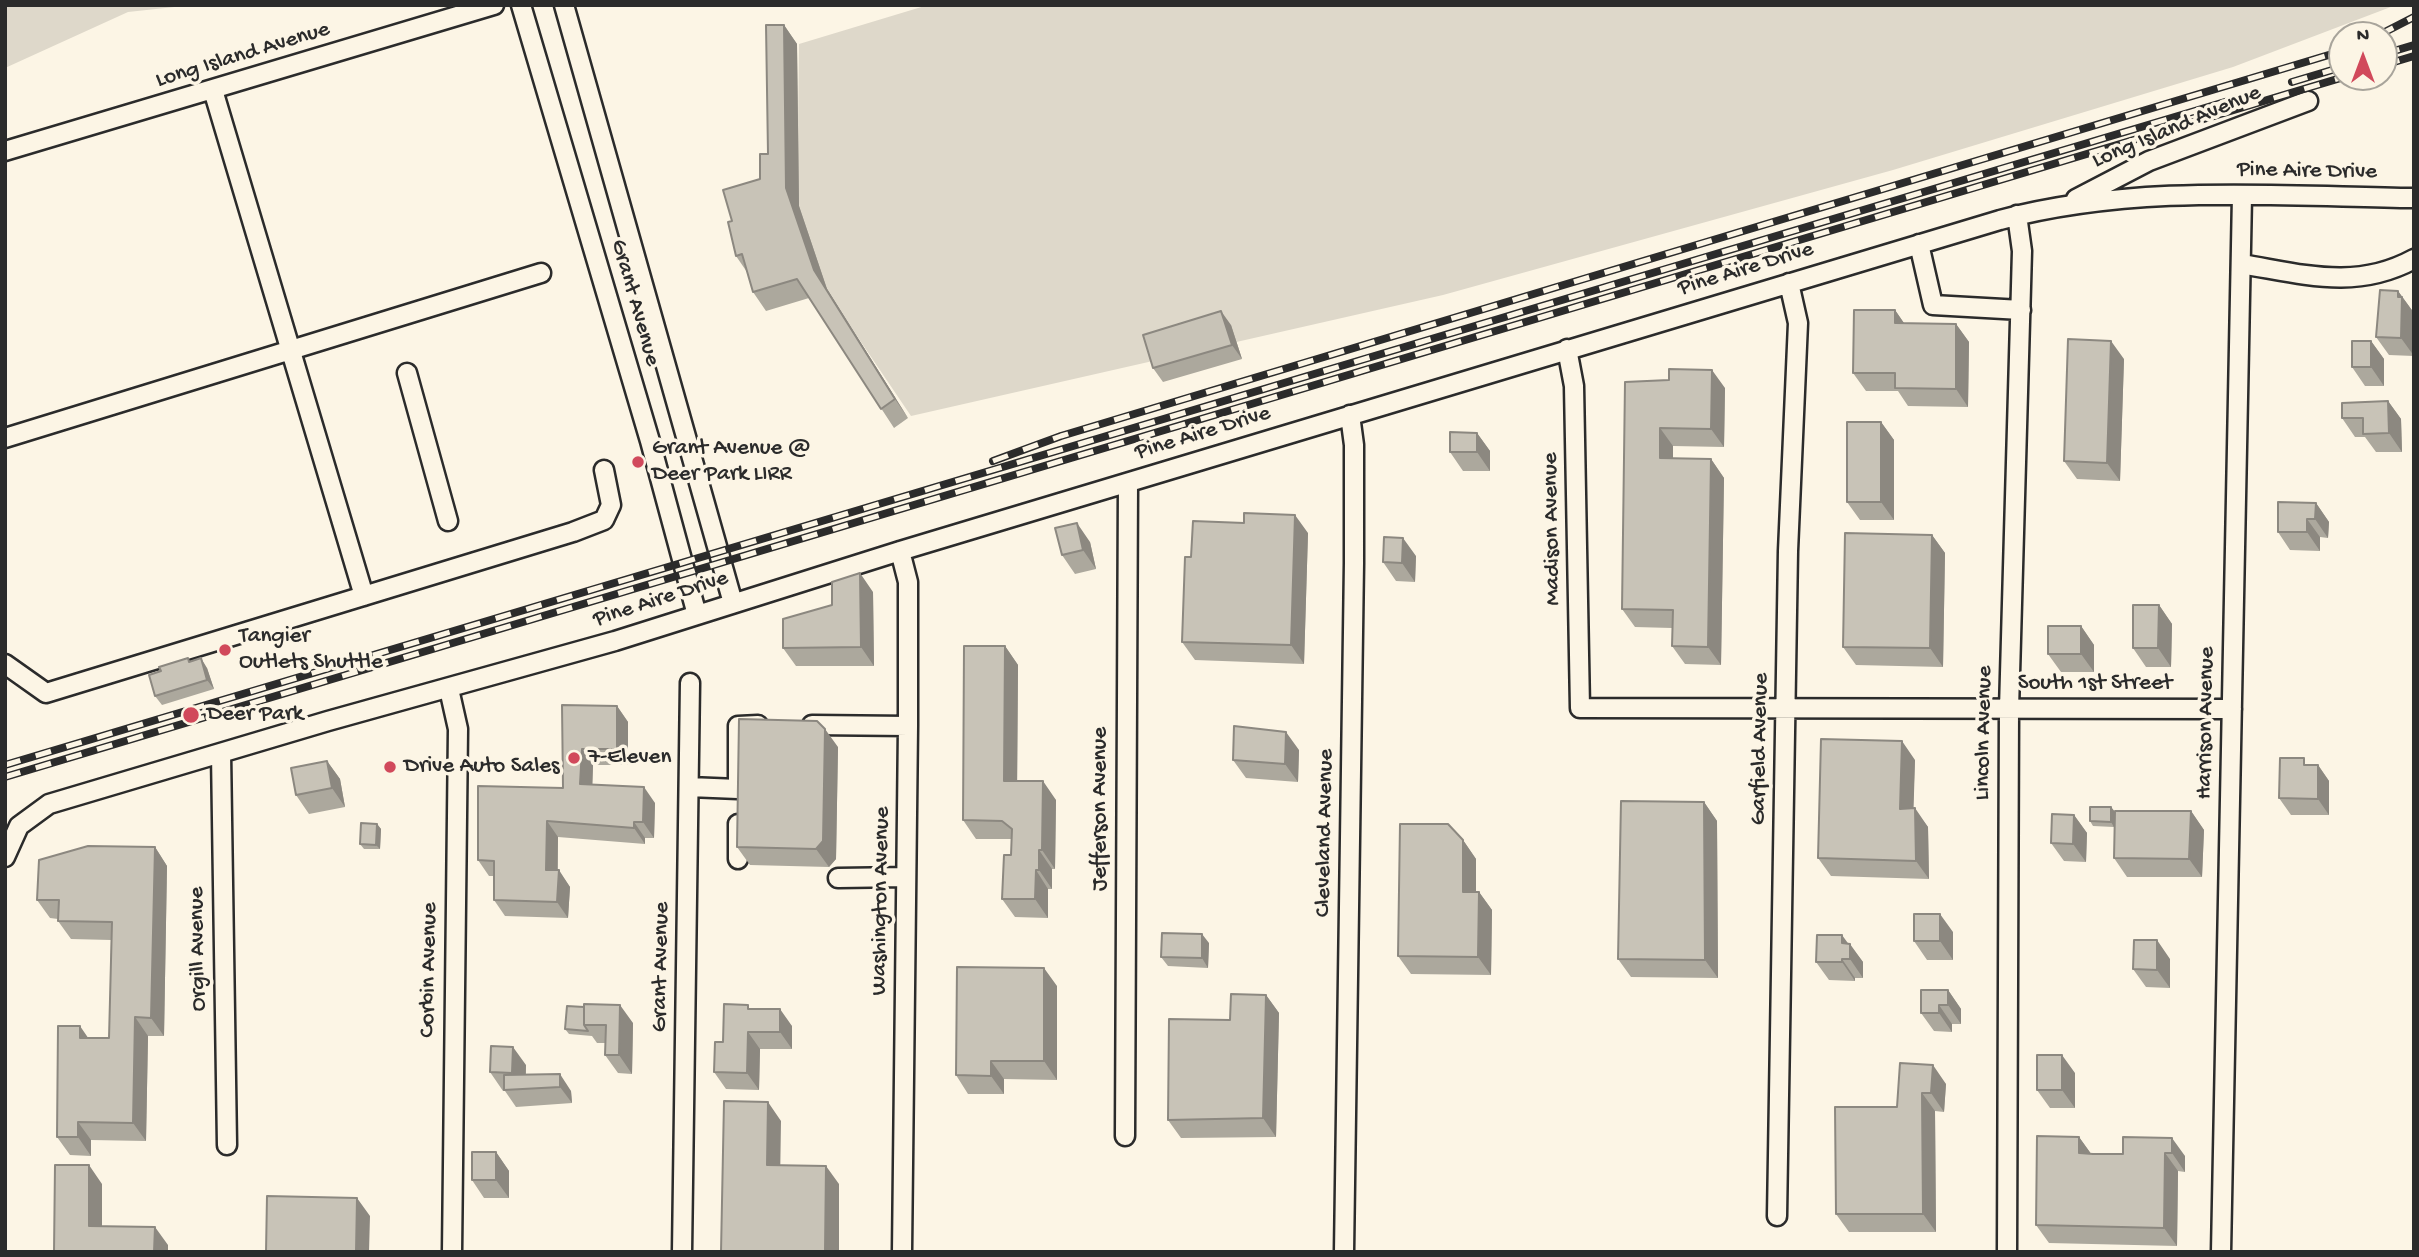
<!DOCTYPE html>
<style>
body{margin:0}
#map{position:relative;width:2419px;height:1257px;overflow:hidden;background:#fcf5e5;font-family:"Gochi Hand",sans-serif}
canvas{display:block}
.frame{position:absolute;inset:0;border:7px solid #2b2b2b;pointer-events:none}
.north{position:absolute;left:2328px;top:21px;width:70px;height:70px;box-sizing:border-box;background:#fcf5e5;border:2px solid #a8a49b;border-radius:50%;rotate:0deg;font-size:19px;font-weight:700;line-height:28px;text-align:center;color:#2b2b2b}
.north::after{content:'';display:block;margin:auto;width:24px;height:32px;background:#d1495b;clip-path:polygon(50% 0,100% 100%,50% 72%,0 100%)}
</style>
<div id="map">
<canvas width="2419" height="1257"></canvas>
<div class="frame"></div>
<div class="north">N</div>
</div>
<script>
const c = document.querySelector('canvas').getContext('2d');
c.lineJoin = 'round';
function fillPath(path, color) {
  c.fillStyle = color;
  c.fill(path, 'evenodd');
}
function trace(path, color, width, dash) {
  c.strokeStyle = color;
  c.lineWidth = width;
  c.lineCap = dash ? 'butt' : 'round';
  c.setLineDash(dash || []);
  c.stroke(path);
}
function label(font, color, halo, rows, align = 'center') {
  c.font = font + ' "Gochi Hand",sans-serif';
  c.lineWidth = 7;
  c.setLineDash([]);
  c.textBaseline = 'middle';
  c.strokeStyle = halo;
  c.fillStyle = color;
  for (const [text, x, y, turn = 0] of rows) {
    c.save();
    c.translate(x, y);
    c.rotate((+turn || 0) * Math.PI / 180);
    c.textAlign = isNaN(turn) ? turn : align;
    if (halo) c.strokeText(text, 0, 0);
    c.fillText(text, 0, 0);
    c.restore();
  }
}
const green = new Path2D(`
 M5,5H193L128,12L5,68Z
 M928,5H2396L2233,67L1893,170L1443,295L911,416L819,280L797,203L799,44Z`);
const minor = new Path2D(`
 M521,5L650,441L697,615
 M564,5L733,603
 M213,90L364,596
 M5,151L494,5
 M2076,199L2149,161L2308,101
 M1919,244L1933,305L2021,310
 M2241,264C2303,274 2355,291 2414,259
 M1567,349L1574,386L1580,708L2232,709
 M407,373L448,521
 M5,438L541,273
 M900,551L908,582V726L902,1252
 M5,664L46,693L573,532L604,520L611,505L604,470
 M449,689L458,729L452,1252
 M812,725L908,726
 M221,753L227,1145
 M689,787L738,789V726L758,725
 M738,824V859
 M5,857L19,826L49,804L328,721L615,641L900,551L2000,220C2134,184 2276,196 2414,198
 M838,878L906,877
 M1125,1136L1128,483
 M1777,1216L1788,551L1798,323L1789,283
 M682,1252L690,683
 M1344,1252L1354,563V445L1350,415
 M2007,1252L2009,709L2022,251L2017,215
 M2221,1252L2242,196`);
const rail = new Path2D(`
 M2379,35L2414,17
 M2384,54L2414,45
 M2384,65L2414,56
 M2292,82L2342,67
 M993,461L1061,436L2342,51
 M5,765L2245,96
 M5,777L2344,77`);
const wall = new Path2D(`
 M784,25L797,44L799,206L827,289L908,418L894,428L809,298L766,311L753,292L747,272L736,256L732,221L760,179L768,154Z
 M2398,291L2414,313V356L2389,355L2376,337Z
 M1895,310L1904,323L1956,324L1969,342L1968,407L1908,406L1898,391H1866L1853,373Z
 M1231,325L1242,359L1163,382L1153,368Z
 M2371,341L2384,359V386H2365L2352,367Z
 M2124,359L2120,481L2077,479L2064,461Z
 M1625,382L1725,388L1724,447L1673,446V458L1711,459L1724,478L1721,665L1685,664L1672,646V628L1635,627L1622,609Z
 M2388,401L2401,419L2402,452H2376L2365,437H2355L2342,418Z
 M1881,422L1894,440V520H1860L1847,502Z
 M1477,433L1490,451V471H1463L1450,452Z
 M2316,503L2329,522L2328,538L2320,537V551L2290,550L2278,532Z
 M1308,533L1304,664L1195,660L1182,642L1191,557Z
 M1932,535L1945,553L1943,667L1856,665L1843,647Z
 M1090,542L1096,569L1075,574L1062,555Z
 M1416,556L1415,582L1396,581L1383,562Z
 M873,592L874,666H796L783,648L832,605Z
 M2159,605L2172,624L2171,667H2146L2133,648Z
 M2081,626L2094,645V672H2061L2048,654Z
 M1005,646L1018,665L1017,781L1056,800L1055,869H1052V889H1048V918L1015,917L1002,899L1011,855V839H976L963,820Z
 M188,658L190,662L207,668L214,689L162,705L155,696L161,671Z
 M562,705L617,706L628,722V765H593L592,785L655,803L654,838H645V844L558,837V870L570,887L568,918L505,916L494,900V876H489L478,860L563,788Z
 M838,747L836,859L829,867L750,865L737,847Z
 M1299,750L1298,782L1246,778L1233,760Z
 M1915,760L1913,808L1928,827L1929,879L1831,876L1818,858Z
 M327,761L340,779L345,807L309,814L296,795Z
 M2308,765H2318L2329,781V815H2291L2279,798Z
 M1704,802L1717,821L1718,978L1631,977L1618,959Z
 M2111,807L2115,812L2114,827L2093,826L2090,821Z
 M2191,811L2204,830L2202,877H2127L2114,858Z
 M2074,815L2087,833L2086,862L2064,861L2051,843Z
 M377,824L381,829L380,849H364L360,844Z
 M1463,840L1476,859V892H1479L1492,910L1491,975L1411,974L1398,956Z
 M155,847L167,866L164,1036H148L146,1141L91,1140V1156L70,1155L57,1137L88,1038H109L111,940L71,939L58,921V919L50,918L37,900Z
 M1953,932V960H1927L1914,941Z
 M1209,943L1208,968L1168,966L1161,957Z
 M1848,943L1863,962V978H1855V981L1829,980L1816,962Z
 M2170,959V988L2146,987L2133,969Z
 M1057,986V1080L1004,1079V1094H968L956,1075Z
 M1948,990L1961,1009V1024H1952V1032L1934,1031L1921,1013Z
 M1266,995L1279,1013L1276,1137L1181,1138L1168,1120L1230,1020Z
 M567,1006L633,1023L632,1074L618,1073L605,1055V1043H597L592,1036L569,1034L565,1029Z
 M751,1009L792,1026V1049H760L759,1090L726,1089L714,1072L723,1042Z
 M1900,1063L1946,1084L1944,1112L1935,1111L1936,1232H1849L1836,1214L1897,1107Z
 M526,1065V1075L571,1091L572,1103L516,1107L505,1091H503L490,1072Z
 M2075,1073V1108H2050L2037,1090Z
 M2079,1137L2091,1154H2123V1137L2185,1156V1172L2178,1171L2177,1246L2049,1243L2036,1225Z
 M496,1152L509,1171V1198H484L472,1180Z`);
const shadedWall = new Path2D(`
 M784,25L797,44L799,206L827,289L908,418L895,399L814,270L786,188Z
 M2398,291L2414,313V356L2401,338Z
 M1895,310L1908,329L1895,323Z
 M1221,311L1231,325L1242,359L1232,345Z
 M1956,324L1969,342L1968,407L1956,389Z
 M2111,341L2124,359L2120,481L2107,463Z
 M2371,341L2384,359V386L2371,367Z
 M1712,370L1725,388L1724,447L1711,429Z
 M2388,401L2401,419L2402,452L2389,433Z
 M1881,422L1894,440V520L1881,502Z
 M1660,428L1673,446V477L1660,458Z
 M1477,433L1490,451V471L1477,452Z
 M1711,459L1724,478L1721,665L1708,647Z
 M2316,503L2329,522L2328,538L2315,519Z
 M1295,515L1308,533L1304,664L1291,645Z
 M2307,519L2320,537V551L2307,532Z
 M1077,523L1090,542L1096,569L1083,550Z
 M1932,535L1945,553L1943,667L1930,648Z
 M1403,538L1416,556L1415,582L1402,563Z
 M860,573L873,592L874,666L861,647Z
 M2159,605L2172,624L2171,667L2158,648Z
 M2081,626L2094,645V672L2081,654Z
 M1005,646L1018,665L1017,800L1004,781Z
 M201,658L207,668L214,689L207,680Z
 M617,706L628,722V765L617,749Z
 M825,729L838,747L836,859L829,867L816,849Z
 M1286,732L1299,750L1298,782L1285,764Z
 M1902,741L1915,760L1913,827L1900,809Z
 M582,749L593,765L592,800L580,784Z
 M327,761L340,779L345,807L332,788Z
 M2318,765L2329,781V815L2318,799Z
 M1043,781L1056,800L1055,869L1042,850Z
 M644,787L655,803L654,838L643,822Z
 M1704,802L1717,821L1718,978L1705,960Z
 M2111,807L2115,812L2114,827L2111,822Z
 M1915,808L1928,827L1929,879L1916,861Z
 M2191,811L2204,830L2202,877L2189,859Z
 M2074,815L2087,833L2086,862L2073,844Z
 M547,821L558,837L557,886L546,870Z
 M634,822L645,838V844L634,828Z
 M377,824L381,829L380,849L376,845Z
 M1463,840L1476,859V910L1463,892Z
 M155,847L167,866L164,1036L151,1018Z
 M1039,850L1052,869V889L1039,870Z
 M559,870L570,887L568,918L557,902Z
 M1036,870L1048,889V918L1035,899Z
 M1479,892L1492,910L1491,975L1478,957Z
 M1940,914L1953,932V960L1940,941Z
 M1202,934L1209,943L1208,968L1202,958Z
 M1842,935L1850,946V944L1863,962V978L1850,959L1842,943Z
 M2157,940L2170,959V988L2157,970Z
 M1842,959L1855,978V981L1842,962Z
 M1044,968L1057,986V1080L1044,1061Z
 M1948,990L1961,1009V1024L1948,1005Z
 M1266,995L1279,1013L1276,1137L1263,1118Z
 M620,1005L633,1023L632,1074L619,1055Z
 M1939,1005L1952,1024V1032L1939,1013Z
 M780,1009L792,1026V1049L780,1032Z
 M135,1017L148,1036L146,1141L133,1123Z
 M80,1026L93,1045L80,1038Z
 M748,1032L760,1049L759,1090L747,1073Z
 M513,1047L526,1065L525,1089H523L512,1073Z
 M2062,1055L2075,1073V1108L2062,1090Z
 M991,1061L1004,1079V1094L991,1076Z
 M1933,1065L1946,1084L1944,1112L1931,1093Z
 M560,1074L571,1091L572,1103L560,1087Z
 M1922,1093L1935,1111L1936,1232L1923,1214Z
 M768,1102L781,1121L780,1184L767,1165Z
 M78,1122L91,1140V1156L78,1137Z
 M2079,1137L2092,1155L2079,1153Z
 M2172,1138L2185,1156V1172L2172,1153Z
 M496,1152L509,1171V1198L496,1180Z
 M2165,1153L2178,1171L2177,1246L2164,1228Z
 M89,1165L102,1184V1244L89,1226Z
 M826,1166L839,1184V1252H825Z
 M357,1198L370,1216L369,1252H356Z
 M155,1227L168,1245V1252H154Z`);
const building = new Path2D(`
 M766,25H784L786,188L814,270L895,399L881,409L797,279L753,292L742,254L736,256L728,222L732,221L723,190L760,179V154H768Z
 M2380,290L2398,291V297H2402L2401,338L2376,337Z
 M1854,310H1895V323L1956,324V389L1895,388V373H1853Z
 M1221,311L1232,345L1153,368L1143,335Z
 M2068,339L2111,341L2107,463L2064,461Z
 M2352,341H2371V367H2352Z
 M1669,369L1712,370L1711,429L1660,428V458L1711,459L1708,647L1672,646L1673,610L1622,609L1625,382L1669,380Z
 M2388,401L2389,433L2363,434V418H2342V403Z
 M1847,422H1881V502H1847Z
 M1450,432L1477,433V452H1450Z
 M2278,502L2316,503L2315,519H2307V532H2278Z
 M1244,513L1295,515L1291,645L1182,642L1185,557H1191L1193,521L1244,523Z
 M1077,523L1083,550L1062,555L1055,528Z
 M1845,533L1932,535L1930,648L1843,647Z
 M1384,537L1403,538L1402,563L1383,562Z
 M860,573L861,647L783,648V619L832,605V582Z
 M2133,605H2159L2158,648H2133Z
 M2048,626H2081V654H2048Z
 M964,646H1005L1004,781H1043L1042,850H1039V870H1036L1035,899H1002L1004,855H1011L1012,829L1002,821L963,820Z
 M188,658L189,662L201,658L207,680L155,696L149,675L161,671L159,667Z
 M562,705L617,706V749H582L580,784L644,787L643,822H634V828L547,821L546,870H559L557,902L494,900V861L478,860V786L563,788Z
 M739,719L817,721L825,729L823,841L816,849L737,847Z
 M1234,726L1286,732L1285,764L1233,760Z
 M1821,739L1902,741L1900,809L1915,808L1916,861L1818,858Z
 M2280,758H2304V765H2318V799L2279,798Z
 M327,761L332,788L296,795L291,768Z
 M1621,801L1704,802L1705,960L1618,959Z
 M2090,807H2111V822L2090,821Z
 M2115,811H2191L2189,859L2114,858Z
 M2052,814L2074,815L2073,844L2051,843Z
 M361,823L377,824L376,845L360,844Z
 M1400,824H1448L1463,840V892H1479L1478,957L1398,956Z
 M88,846L155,847L151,1018L135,1017L133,1123L78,1122V1137H57L58,1026H80V1038H109L112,922L58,921L59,900H37L39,860Z
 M1914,914H1940V941H1914Z
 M1162,933L1202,934V958L1161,957Z
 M1817,935H1842V943L1850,944V959H1842V962H1816Z
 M2134,940H2157V970L2133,969Z
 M957,967L1044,968V1061H991V1076L956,1075Z
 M1921,990H1948V1005H1939V1013H1921Z
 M1231,994L1266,995L1263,1118L1168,1120L1169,1019L1230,1020Z
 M584,1004L620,1005L619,1055H605L606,1025H584Z
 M724,1004L748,1005V1009H780V1032H748L747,1073L714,1072L715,1042H723Z
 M567,1006L584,1007V1025L588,1031L565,1029Z
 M491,1046L513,1047L512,1073L490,1072Z
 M2037,1055H2062V1090H2037Z
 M1900,1063L1933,1065L1931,1093H1922L1923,1214H1836L1835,1107H1897Z
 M560,1074V1087L504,1090V1075Z
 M724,1101L768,1102L767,1165L826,1166L825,1252H721Z
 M2037,1136L2079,1137V1153L2093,1154H2123V1137L2172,1138V1153H2165L2164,1228L2036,1225Z
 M472,1152H496V1180H472Z
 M55,1165H89V1226L155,1227L154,1252H54Z
 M267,1196L357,1198L356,1252H266Z`);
const markers = [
 [638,462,7,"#d1495b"],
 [225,650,7,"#d1495b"],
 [191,715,9,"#d1495b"],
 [574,758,7,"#d1495b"],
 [390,767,7,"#d1495b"]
];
const streetNames = [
 ["Long Island Avenue",243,56,-17],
 ["Long Island Avenue",2177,128,-23],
 ["Pine Aire Drive",2307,172,1],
 ["Pine Aire Drive",1746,270,-17],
 ["Grant Avenue",634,303,74],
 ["Pine Aire Drive",1203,434,-17],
 ["Madison Avenue",1553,529,-91],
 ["Pine Aire Drive",661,600,-18],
 ["South 1st Street",2095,684],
 ["Harrison Avenue",2207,723,-89],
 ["Lincoln Avenue",1985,733,-89],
 ["Garfield Avenue",1761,749,-89],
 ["Jefferson Avenue",1101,809,-90],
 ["Cleveland Avenue",1326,833,-89],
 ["Washington Avenue",882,901,-89],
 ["Orgill Avenue",199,949,-91],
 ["Grant Avenue",662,967,-89],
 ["Corbin Avenue",430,970,-89]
];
const poiNames = [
 ["Grant Avenue @",652,449],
 ["Deer Park LIRR",652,475],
 ["Tangier",239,637],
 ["Outlets Shuttle",239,663],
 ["Deer Park",207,715],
 ["7-Eleven",588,758],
 ["Drive Auto Sales",404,767]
];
fillPath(green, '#ded8ca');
trace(minor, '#2b2b2b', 23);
trace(minor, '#fcf5e5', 18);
trace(rail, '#2b2b2b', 8);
trace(rail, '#fcf5e5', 5, [16]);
fillPath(wall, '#aca89d');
fillPath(shadedWall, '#8c8880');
fillPath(building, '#c8c3b7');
trace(building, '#8c8880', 2);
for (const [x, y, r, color] of markers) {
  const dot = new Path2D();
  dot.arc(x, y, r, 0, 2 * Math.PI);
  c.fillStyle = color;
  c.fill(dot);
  trace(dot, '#fcf5e5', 2.5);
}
label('23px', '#2b2b2b', '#fcf5e5', streetNames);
label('23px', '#2b2b2b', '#fcf5e5', poiNames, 'left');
</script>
